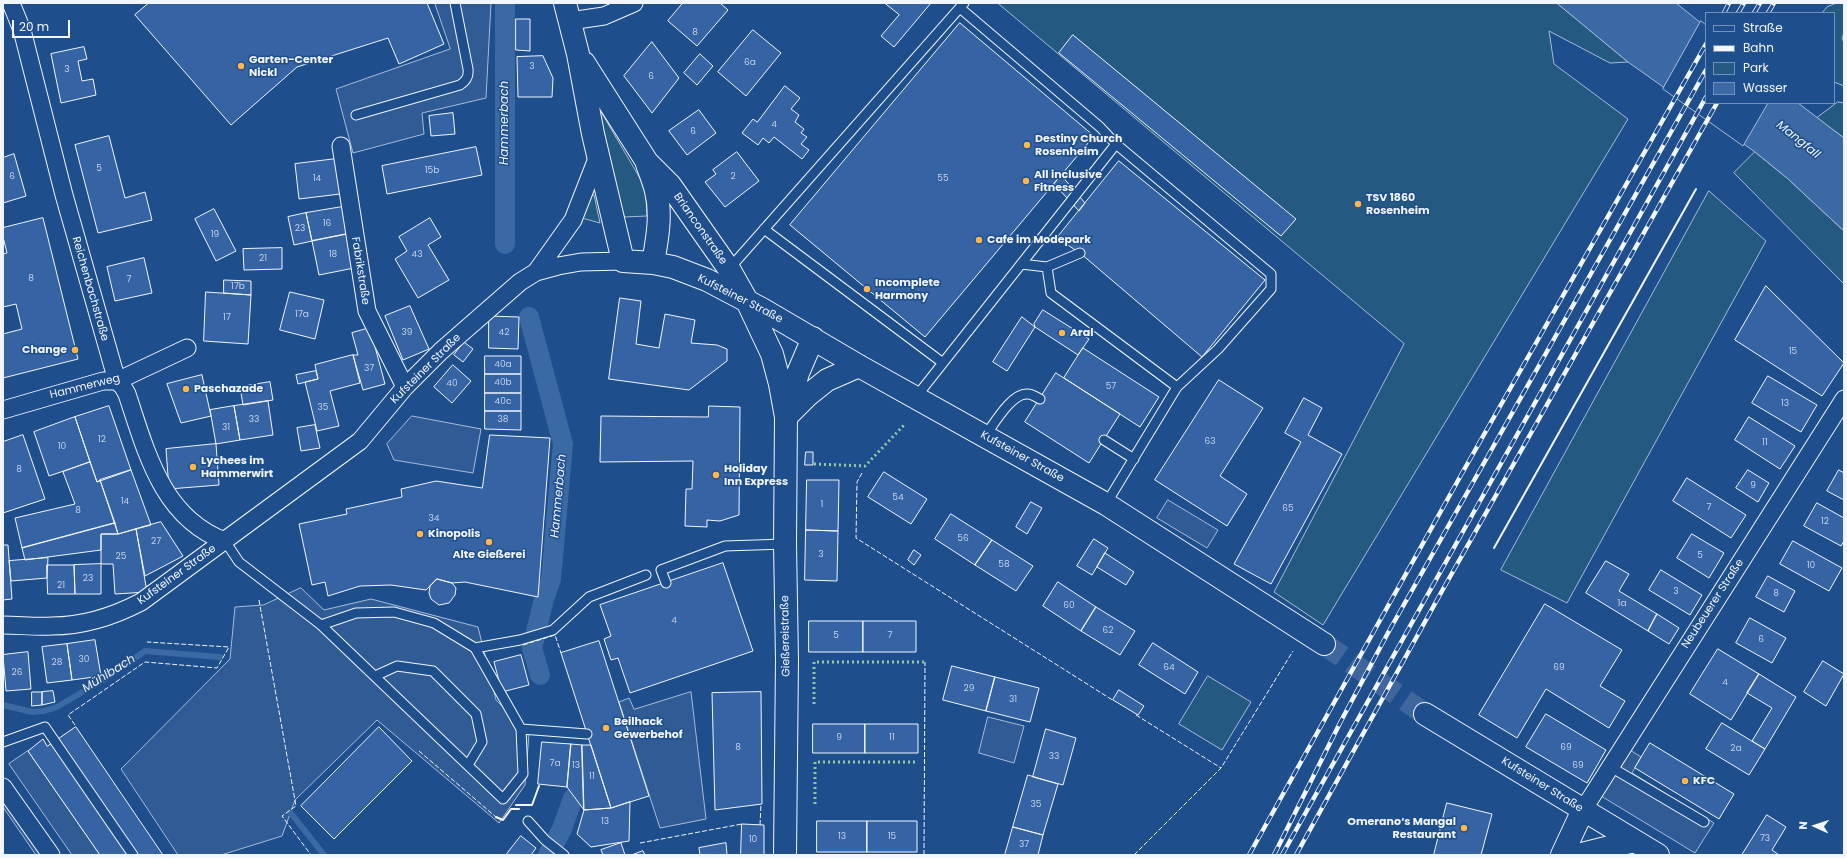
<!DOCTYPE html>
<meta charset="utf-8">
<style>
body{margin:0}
#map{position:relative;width:1847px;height:858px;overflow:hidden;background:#1f4e8c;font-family:Poppins,sans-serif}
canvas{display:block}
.frame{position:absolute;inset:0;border:4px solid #f2f6ff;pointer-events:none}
.legend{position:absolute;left:1705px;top:12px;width:130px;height:92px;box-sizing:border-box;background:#1f4e8c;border:1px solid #7391ba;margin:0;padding:5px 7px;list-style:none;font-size:12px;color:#f2f6ff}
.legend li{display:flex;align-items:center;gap:8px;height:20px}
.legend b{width:20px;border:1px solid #7391ba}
.north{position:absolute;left:1795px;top:806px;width:40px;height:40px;-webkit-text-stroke:3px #1f4e8c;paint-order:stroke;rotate:273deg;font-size:11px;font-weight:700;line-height:16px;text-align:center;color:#f2f6ff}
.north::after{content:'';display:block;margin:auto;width:14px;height:18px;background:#f2f6ff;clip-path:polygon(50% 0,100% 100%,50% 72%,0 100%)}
.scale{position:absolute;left:12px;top:20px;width:58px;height:18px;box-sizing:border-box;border:2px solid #f2f6ff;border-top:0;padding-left:5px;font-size:12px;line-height:14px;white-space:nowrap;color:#f2f6ff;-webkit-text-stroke:3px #1f4e8c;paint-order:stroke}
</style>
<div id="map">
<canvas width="1847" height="858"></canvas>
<div class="frame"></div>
<ul class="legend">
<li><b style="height:5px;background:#1f4e8c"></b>Straße</li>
<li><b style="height:5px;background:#f2f6ff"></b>Bahn</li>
<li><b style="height:11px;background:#245a82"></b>Park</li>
<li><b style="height:11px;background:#3b69a3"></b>Wasser</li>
</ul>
<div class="north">N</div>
<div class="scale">20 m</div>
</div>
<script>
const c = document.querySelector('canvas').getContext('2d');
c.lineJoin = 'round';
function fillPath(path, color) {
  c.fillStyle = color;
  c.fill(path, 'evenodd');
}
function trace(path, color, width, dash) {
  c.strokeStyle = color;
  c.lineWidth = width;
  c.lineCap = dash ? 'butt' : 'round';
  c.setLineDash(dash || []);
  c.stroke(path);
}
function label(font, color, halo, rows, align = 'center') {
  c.font = font + ' Poppins,sans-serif';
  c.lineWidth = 3;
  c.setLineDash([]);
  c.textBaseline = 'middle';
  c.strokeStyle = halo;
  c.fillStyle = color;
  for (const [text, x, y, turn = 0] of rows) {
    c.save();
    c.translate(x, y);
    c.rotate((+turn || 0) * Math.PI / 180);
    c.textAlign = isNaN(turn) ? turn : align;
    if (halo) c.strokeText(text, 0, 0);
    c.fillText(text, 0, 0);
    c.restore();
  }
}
const green = new Path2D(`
 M998,3H1557L1628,62L1610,63L1549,31L1554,64L1628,119L1323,625L1274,592L1404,344Z
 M1837,3H1844V33L1842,38L1844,43V86L1834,82V13H1822L1827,7Z
 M1838,102L1844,103V138L1817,118Z
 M600,110L641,180L646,196L647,216L624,217L596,112Z
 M1755,152L1787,178L1844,231V284L1734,173Z
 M1709,191L1766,241L1567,603L1501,570Z
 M590,194L594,195L600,223L582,218Z
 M1208,676L1251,702L1222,750L1179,724Z`);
const parking = new Path2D(`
 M435,3H491L486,98L422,113L424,134L353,153L336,89L450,49Z
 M412,416L481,429L473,473L394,460L387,444Z
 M1168,500L1218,530L1207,548L1157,518Z
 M301,588L324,610L371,599L478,627L496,700L529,734L525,785L499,823L377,720L295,800L282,836L221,855H178L121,769L230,659L235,607L263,605Z
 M691,692L706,819L660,828L619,702L629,698L634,709Z
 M988,717L1024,726L1014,763L979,753Z
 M1630,750L1641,757L1632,773L1714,823L1695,853L1601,796Z
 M28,751L100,855H72L9,764Z
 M3,791L48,855H36L3,807Z`);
const water = new Path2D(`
 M1557,3H1676L1706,27V103H1798L1844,138V231L1787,178L1755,152L1628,62Z`);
const pier = new Path2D(`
 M1701,21L1706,25V103H1768L1743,146L1663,89Z`);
const stream = new Path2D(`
 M3,705L32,712L44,711L57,707L103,680L145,651L220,657
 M290,812L324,855`);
const canal = new Path2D(`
 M505,3V244
 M529,317L563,444L551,579L544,599L532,648L540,675
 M548,855L562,829L573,798`);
const building = new Path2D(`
 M149,3H427L444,44L399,64L388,38L297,67L231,125L135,15Z
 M683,3H720L728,10L697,46L668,21Z
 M885,3H931L894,47L881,36L899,15Z
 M516,19H530V51L516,50Z
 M960,23L1094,136L925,337L790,225Z
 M753,30L781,53L746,96L718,72Z
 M1073,35L1296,219L1281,236L1059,53Z
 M652,42L679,78L652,113L624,76Z
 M84,47L87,59L78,61L82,81L93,79L96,95L61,103L51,54Z
 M700,54L713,66L697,85L684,73Z
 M543,56L553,78L552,97H518L517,57Z
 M785,86L800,98L791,109L799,115L795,122L804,129L801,133L807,137L801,144L809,150L802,159L774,137L769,143L763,138L758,145L742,133L753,119L757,122Z
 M699,110L716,133L687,155L669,131Z
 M453,113L455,134L431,136L429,116Z
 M109,136L125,198L145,192L152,220L98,233L75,145Z
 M476,147L482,175L387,194L382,166Z
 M737,152L759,181L725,207L705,182L716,174L713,170Z
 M14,154L26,196L3,203V158Z
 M336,159L340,194L299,199L295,164Z
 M1119,161L1265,280L1202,357L1080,253L1057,238Z
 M1061,175L1085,203L1079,211L1054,184Z
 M342,207L347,234L312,241L306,213Z
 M214,209L236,251L216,261L195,219Z
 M306,213L312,241L294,245L288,217Z
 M43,218L78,359L3,378V334L22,329L16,304L3,307V254L7,253L3,237V228Z
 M430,218L441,237L428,245L449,280L418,298L395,259L407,251L399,237Z
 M347,234L354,268L319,275L312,241Z
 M282,248V269L244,270L243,249Z
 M144,258L152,293L115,301L107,267Z
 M224,280L251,281V295L224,293Z
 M1766,286L1844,363L1822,396L1735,340Z
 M206,292L251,295L248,344L204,341Z
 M290,292L324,300L315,339L280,330Z
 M620,298L641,301L636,344L659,348L665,314L695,320L691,343L717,345L727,349V361L689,390L609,379Z
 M410,306L429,349L403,360L385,316Z
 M1043,310L1089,339L1078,355L1035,327L1034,324Z
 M489,316L519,317L518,349L489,348Z
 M1022,317L1035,327L1007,371L993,362Z
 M370,328L385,384L363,390L353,355H358L352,333Z
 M464,342L473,349L463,362L454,355Z
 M1083,348L1159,397L1140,427L1064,378Z
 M353,355L360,383L330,391L339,426L317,431L305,382L318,379L315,365Z
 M485,356H521V374H485Z
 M453,365L471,381L452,403L434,387Z
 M316,371L318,379L298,384L296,375Z
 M1056,373L1120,414L1089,463L1025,422Z
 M485,374H521V393H485Z
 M202,375L211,416L181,423L167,384Z
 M1768,376L1817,405L1801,432L1752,403Z
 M1219,380L1263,408L1220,476L1247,494L1227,526L1155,480Z
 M270,382L273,400L243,405L240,387Z
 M485,393H521V411H485Z
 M1304,398L1322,408L1308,435L1342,454L1271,584L1234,564L1301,442L1285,433Z
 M268,401L273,435L240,440L234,406Z
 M109,406L131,470L97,482L75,417Z
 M234,406L240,440L216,444L210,410Z
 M709,406L740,407L739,515L720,521L707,520V527L685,526L686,489H692L693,461L600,462L601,416L708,417Z
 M485,411H521V430L485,429Z
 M75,417L90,462L49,476L34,432Z
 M1749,417L1795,446L1780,469L1735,440Z
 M315,425L320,448L301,451L297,428Z
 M23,435L45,499L3,513V442Z
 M490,435L550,438L538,597L465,582L452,583L437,579L426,590L391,585L360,586L328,596L325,582L312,585L299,524L347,514L346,509L402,497L401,489L436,481L482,488Z
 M216,444L219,485L169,489L166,449Z
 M806,452H813V465H805Z
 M90,462L97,482L100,480L115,523L22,548L15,518L75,504L63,472Z
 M131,470L151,525L118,534L100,480Z
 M1748,470L1769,483L1758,502L1736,488Z
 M1839,470L1844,473V500L1827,491Z
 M884,472L927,499L911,524L868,497Z
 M1687,478L1746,515L1731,538L1673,501Z
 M807,480H839L838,531L806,530Z
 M1031,502L1042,508L1027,534L1016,527Z
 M1817,503L1844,518V541L1841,546L1804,526Z
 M951,514L992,540L975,565L935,539Z
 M161,522L183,556L145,576L136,529Z
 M115,523L118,534H101V550L25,560L22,548Z
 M136,529L147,592L115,594L113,564H101V534H118Z
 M806,530L838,531L837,581L805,580Z
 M1692,534L1724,553L1709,578L1677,558Z
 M1094,539L1108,548L1092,575L1077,566Z
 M992,540L1033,566L1016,591L975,565Z
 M1793,541L1842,568L1829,591L1780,564Z
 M3,545H8L12,599L3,600Z
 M914,550L921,555L914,565L908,560Z
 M1105,553L1134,572L1126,585L1097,567Z
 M48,558L47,578L11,581L9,561Z
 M1606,561L1629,574L1619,591L1657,614L1648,631L1586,593Z
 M723,563L753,651L630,693L618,658L611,660L604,639L611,636L600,605Z
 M101,564V594H75L74,565Z
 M47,565H74L75,594H48Z
 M1661,570L1702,595L1690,615L1649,590Z
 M1768,576L1795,591L1784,612L1756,597Z
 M437,579L452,583L456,588L455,595L449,603L439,605L431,599L429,593L430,586Z
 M1058,582L1096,607L1081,631L1043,606Z
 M1545,604L1622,650L1600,686L1625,701L1609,728L1546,689L1517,738L1479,715Z
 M1096,607L1135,631L1120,655L1081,631Z
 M1657,614L1679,628L1669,644L1648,631Z
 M1750,618L1786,638L1772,663L1736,643Z
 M809,621H863V652H809Z
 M863,621H916V652H863Z
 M95,640L101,676L72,680L67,644Z
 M599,641L649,796L611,808L561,653Z
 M1153,643L1198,672L1185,694L1139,665Z
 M67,644L72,680L47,683L42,647Z
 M1718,649L1759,674L1731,720L1690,694Z
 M28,652L31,689L6,691L3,655Z
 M521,655L529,685L502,692L494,662Z
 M1823,661L1844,674L1826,706L1804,692Z
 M952,666L995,677L986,711L943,700Z
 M1759,674L1796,697L1765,749L1752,741L1772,708L1747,693Z
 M995,677L1039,688L1030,722L986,711Z
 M1119,690L1144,706L1138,715L1113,700Z
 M53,691L55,702L42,705V692Z
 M32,692H42V705L32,706Z
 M761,692L762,804L715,810L712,693Z
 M1546,714L1606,750L1587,783L1526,747Z
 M1722,723L1765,749L1749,775L1706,749Z
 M813,724H865V753H813Z
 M865,724H918V753H865Z
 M76,727L163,855H100L28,751L43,739L47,746Z
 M379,727L412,761L334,839L301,806Z
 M1046,729L1076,738L1063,785L1033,777Z
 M542,742L571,744L567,787L538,784Z
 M1650,743L1734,794L1719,819L1635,768Z
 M571,744L582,745L584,810L567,787Z
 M582,745H591L611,808L584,810Z
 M1028,775L1058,784L1043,835L1013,827Z
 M630,802L629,841L591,847L577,834L584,810L611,808Z
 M1447,803L1492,814L1481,855H1434Z
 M1767,815L1786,827L1772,850L1779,855H1742Z
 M817,821H867V852H817Z
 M867,821H917V852H867Z
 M742,824L764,825V855H741Z
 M1013,827L1043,835L1038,855H1005Z
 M521,836L536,848L531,855H506Z
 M621,843L625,855H603L601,850Z
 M726,843L727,855H700L699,848Z
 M643,851L645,855H632Z`);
const secondaryTunnel = new Path2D(`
 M1324,644L1425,714`);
const service = new Path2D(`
 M356,115L460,85C466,81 469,77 468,69L455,3
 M764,229L943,363
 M1021,264L1047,267L1051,293L1177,387
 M1047,267L1080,253
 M729,269L964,3
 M916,397L1116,144L1100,127L960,8
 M985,436C994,424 1012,392 1028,394C1032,394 1036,397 1040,399
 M1104,440L1134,459
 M1106,504L1177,387L1218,349L1271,289V274L1116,144
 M225,541L239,562L321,625L503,799L523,774L521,729L475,648L434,623L394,612L356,613L321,625
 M666,583L661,570L725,546L785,544
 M475,648L520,640L553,630L589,597L646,575
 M375,676L397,666L433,671L476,714L482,742L468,765
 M521,729L587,734
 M3,742L45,727L133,855
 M1609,766L1704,822
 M528,821L545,840L564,855`);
const minor = new Path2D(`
 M11,3L22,30L64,195L117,381L123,387L127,394C146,451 162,518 225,541
 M570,21L604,16L634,3
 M341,146L367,311L405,387
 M536,272L573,220L598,156
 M3,410L103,381H117L187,348
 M3,625C19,625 36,627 52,626C83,626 114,616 141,602L360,441L405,387L441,351L520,282L536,272L558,266L581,262L623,261
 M3,787L51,855
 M1583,810L1844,399`);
const tertiary = new Path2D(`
 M1562,855L1583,810
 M1578,855L1634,841`);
const secondary = new Path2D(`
 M565,3L578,54L593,134L623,261L653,263L673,267L707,280L762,309L859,366L1106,504L1324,644
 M584,63L647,162L670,185L729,269L747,301L772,354L780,384L786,417L785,544L787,660L785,855
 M647,164C650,173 654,182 656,191C662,215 657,240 653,263
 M788,408L798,373L813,338
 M786,417L807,396L827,380L859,366
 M1425,714L1658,855`);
const rail = new Path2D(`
 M1724,13L1729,3
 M1738,13L1744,3
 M1754,13L1760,3
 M1768,13L1774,3
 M1249,855L1465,468L1706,44
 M1274,855L1341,721L1389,631L1706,70
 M1282,855L1706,97
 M1296,855L1442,591L1717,103`);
const hedge = new Path2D(`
 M814,464L865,466L905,424
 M814,704V662H925
 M815,804V762H916`);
const fence = new Path2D(`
 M862,473L857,482L856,538L1114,701
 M259,600L296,806L282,816L311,855
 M523,645L555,635L561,653
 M1136,715L1221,768
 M75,725L68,715L145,662L217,668L229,647L147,642
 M419,751L496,817
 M760,825L761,804
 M640,843L742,824
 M924,855L925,662
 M1134,855L1221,768L1293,651`);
const wall = new Path2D(`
 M1494,548L1696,189
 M516,805H532L539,786
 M496,817L503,820L511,809H519`);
const markers = [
 [241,66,4,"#ffb74d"],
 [1027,145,4,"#ffb74d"],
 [1026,181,4,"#ffb74d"],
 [1358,204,4,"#ffb74d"],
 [979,240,4,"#ffb74d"],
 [867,289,4,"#ffb74d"],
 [1062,333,4,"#ffb74d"],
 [75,350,4,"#ffb74d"],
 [186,389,4,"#ffb74d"],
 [193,467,4,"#ffb74d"],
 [716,475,4,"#ffb74d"],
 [420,534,4,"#ffb74d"],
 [489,542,4,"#ffb74d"],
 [606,728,4,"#ffb74d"],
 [1685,781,4,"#ffb74d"],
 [1464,828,4,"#ffb74d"]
];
const numberNames = [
 ["8",695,33],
 ["6a",750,63],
 ["3",532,67],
 ["3",67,70],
 ["6",651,77],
 ["4",774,125],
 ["6",693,132],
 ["5",99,169],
 ["15b",432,171],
 ["6",12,177],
 ["2",733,177],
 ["14",317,179],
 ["55",943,179],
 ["16",327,224],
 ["23",300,229],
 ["19",215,235],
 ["18",333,255],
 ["43",417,255],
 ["21",263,259],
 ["8",31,279],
 ["7",129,280],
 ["17b",238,287],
 ["17a",302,315],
 ["17",227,318],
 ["39",407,333],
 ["42",504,333],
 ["15",1793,352],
 ["40a",503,365],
 ["37",369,369],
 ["40b",503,383],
 ["40",452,384],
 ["57",1111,387],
 ["40c",503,402],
 ["13",1785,404],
 ["35",323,408],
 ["33",254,420],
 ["38",503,420],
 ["31",226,428],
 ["12",102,440],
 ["63",1210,442],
 ["11",1765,443],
 ["10",62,447],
 ["8",19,470],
 ["9",1753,486],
 ["54",898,498],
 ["14",125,502],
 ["1",822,505],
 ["7",1709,508],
 ["65",1288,509],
 ["8",78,511],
 ["34",434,519],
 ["12",1825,522],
 ["56",963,539],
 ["27",156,542],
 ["3",821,555],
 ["5",1700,556],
 ["25",121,557],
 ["58",1004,565],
 ["10",1811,566],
 ["23",88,579],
 ["21",61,586],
 ["3",1676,592],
 ["8",1776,594],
 ["1a",1622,604],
 ["60",1069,606],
 ["4",674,621],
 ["62",1108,631],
 ["5",836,636],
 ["7",890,636],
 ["6",1761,640],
 ["30",84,660],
 ["28",57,663],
 ["64",1169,668],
 ["69",1559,668],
 ["26",17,673],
 ["4",1725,683],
 ["29",969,689],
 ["31",1013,700],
 ["9",839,738],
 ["11",892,738],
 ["8",738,748],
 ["69",1566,748],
 ["2a",1736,749],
 ["33",1054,757],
 ["7a",555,764],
 ["13",576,766],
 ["69",1578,766],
 ["11",592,777],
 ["35",1036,805],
 ["13",605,822],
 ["13",842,837],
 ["15",892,837],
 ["73",1765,839],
 ["10",753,840],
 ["37",1024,845]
];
const poiNames = [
 ["Garten-Center",249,60],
 ["Nickl",249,73],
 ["Destiny Church",1035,139],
 ["Rosenheim",1035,152],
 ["All inclusive",1034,175],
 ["Fitness",1034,188],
 ["TSV 1860",1366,198],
 ["Rosenheim",1366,211],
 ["Cafe im Modepark",987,240],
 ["Incomplete",875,283],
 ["Harmony",875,296],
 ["Aral",1070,333],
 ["Change",67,350,"right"],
 ["Paschazade",194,389],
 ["Lychees im",201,461],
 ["Hammerwirt",201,474],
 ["Holiday",724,469],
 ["Inn Express",724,482],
 ["Kinopolis",428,534],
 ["Alte Gießerei",489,555,"center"],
 ["Beilhack",614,722],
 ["Gewerbehof",614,735],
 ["KFC",1693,781],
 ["Omerano‘s Mangal",1456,822,"right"],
 ["Restaurant",1456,835,"right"]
];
const streetNames = [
 ["Brianconstraße",700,229,55],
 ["Fabrikstraße",360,271,81],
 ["Reichenbachstraße",90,289,74],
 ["Kufsteiner Straße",740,299,27],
 ["Kufsteiner Straße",426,369,-45],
 ["Hammerweg",85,387,-14],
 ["Kufsteiner Straße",1022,457,29],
 ["Kufsteiner Straße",177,575,-36],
 ["Neubeuerer Straße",1713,604,-57],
 ["Gießereistraße",786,636,-91],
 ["Kufsteiner Straße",1542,785,32]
];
const waterNames = [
 ["Hammerbach",505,123,-90],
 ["Mangfall",1798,140,39],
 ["Hammerbach",559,496,-85],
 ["Mühlbach",109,674,-32]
];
fillPath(green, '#245a82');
trace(green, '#a8bbd7', 1);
fillPath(parking, '#305b95');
trace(parking, '#a8bbd7', 1);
fillPath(water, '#3b69a3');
trace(water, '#a8bbd7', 1);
fillPath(pier, '#1f4e8c');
trace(pier, '#a8bbd7', 1);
trace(stream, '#3b69a3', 6);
trace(canal, '#3b69a3', 20);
fillPath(building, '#3563a3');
trace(building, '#f2f6ff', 1);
trace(secondaryTunnel, '#3f679d', 22, [22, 11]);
trace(service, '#f2f6ff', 11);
trace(minor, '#f2f6ff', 19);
trace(tertiary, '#f2f6ff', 24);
trace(secondary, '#f2f6ff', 24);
trace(service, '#1f4e8c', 9);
trace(minor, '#1f4e8c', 17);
trace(tertiary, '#1f4e8c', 22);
trace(secondary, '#1f4e8c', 22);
trace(rail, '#f2f6ff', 4.5);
trace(rail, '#1f4e8c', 3, [9]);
trace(hedge, '#97c8a6', 3, [2, 3]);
trace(fence, '#f2f6ff', 1, [5, 2]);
trace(wall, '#f2f6ff', 2);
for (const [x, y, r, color] of markers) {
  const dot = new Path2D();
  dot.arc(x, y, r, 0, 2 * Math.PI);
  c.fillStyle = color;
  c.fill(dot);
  trace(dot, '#1f4e8c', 1.5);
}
label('9px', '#c3d1e8', null, numberNames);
label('bold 11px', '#f2f6ff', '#1f4e8c', poiNames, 'left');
label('11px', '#f2f6ff', '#1f4e8c', streetNames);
label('italic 12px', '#f2f6ff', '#1f4e8c', waterNames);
</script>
